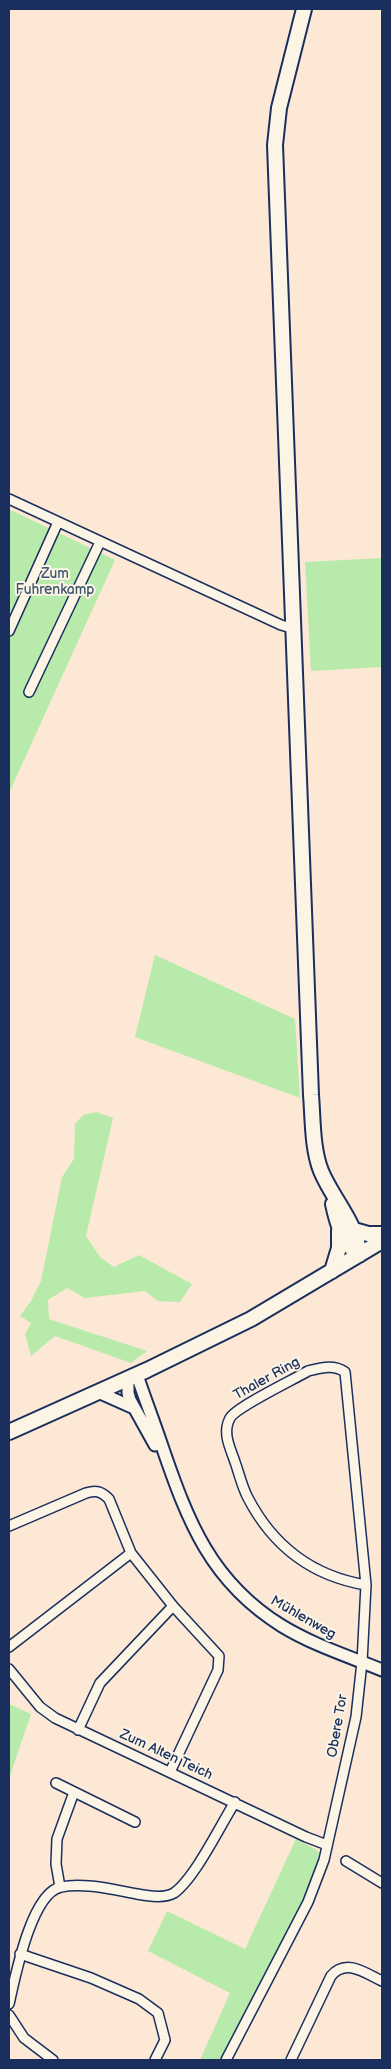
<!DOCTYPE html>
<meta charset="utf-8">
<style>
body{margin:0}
#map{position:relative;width:391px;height:2069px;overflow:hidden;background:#fce8d4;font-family:"Balsamiq Sans",sans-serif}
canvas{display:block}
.frame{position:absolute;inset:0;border:10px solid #1b2f5e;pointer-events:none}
</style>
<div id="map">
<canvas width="391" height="2069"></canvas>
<div class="frame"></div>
</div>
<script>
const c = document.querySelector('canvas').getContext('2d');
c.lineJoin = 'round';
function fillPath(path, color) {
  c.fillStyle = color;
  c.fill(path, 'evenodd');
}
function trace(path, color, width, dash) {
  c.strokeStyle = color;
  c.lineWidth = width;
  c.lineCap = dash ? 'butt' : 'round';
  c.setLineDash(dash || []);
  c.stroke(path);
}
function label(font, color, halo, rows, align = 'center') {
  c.font = font + ' "Balsamiq Sans",sans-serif';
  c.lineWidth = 4;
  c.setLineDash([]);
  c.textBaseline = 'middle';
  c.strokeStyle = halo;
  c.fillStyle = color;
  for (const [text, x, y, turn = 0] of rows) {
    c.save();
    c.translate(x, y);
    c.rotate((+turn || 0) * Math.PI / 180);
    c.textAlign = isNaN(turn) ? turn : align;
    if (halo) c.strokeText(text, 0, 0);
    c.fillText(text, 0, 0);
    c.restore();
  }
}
const green = new Path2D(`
 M9,509L115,560L9,793Z
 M382,558V667L311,671L305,562Z
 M155,955L295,1019L300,1098L135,1037Z
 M96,1112L113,1118L86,1236L100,1257L114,1267L139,1255L192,1284L180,1302L158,1301L145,1291L85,1298L67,1288L48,1300L49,1319L147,1351L131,1363L55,1336L31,1356L25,1334L31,1323L20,1316L31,1301L41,1281L62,1177L74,1159L75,1124L83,1115Z
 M9,1704L31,1714L9,1779Z
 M296,1839L317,1850L324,1860L308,1902L226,2060H200L230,1993L148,1951L167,1911L245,1949Z`);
const minor = new Path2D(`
 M9,499L281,625L288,627L294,626
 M9,631L58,522
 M29,692L100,542
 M9,1526L86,1493C96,1490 101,1491 109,1499L131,1553L173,1606L219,1656L218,1670L170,1772
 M9,1647L131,1553
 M9,1669L40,1707L55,1718L306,1837L327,1845
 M78,1730L100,1683L173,1606
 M56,1783L135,1822
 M346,1861L382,1883
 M60,1887L56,1864L57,1839L74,1792
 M20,1954L91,1978L139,1999L158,2013L165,2040L155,2060
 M9,2004C15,1978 31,1893 61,1887C83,1882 115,1890 137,1894C147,1896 164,1899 174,1893C195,1878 220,1826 235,1802
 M9,2015L24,2038L53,2060
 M226,2060L308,1902L324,1860L356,1717L362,1662L366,1585L345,1372C333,1364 321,1368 308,1371C293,1380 236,1407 230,1418C222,1433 230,1447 235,1462C239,1473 242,1487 248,1498C273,1546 312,1576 366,1585
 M291,2060L331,1976C346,1958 365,1973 382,1981`);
const tertiary = new Path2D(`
 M137,1375C145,1399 154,1422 162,1446C188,1522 211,1582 282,1626C313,1645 348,1656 382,1670
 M128,1379V1393L130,1400L155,1445
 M98,1392L134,1408`);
const secondary = new Path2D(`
 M304,9L279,108L275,145L311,1095C313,1119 312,1148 321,1171C333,1200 358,1224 359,1255
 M333,1204C337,1223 343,1244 359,1255
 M354,1230L368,1234H382
 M332,1271L339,1248V1230
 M9,1432L147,1370L251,1319L382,1241`);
const parkNames = [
 ["Zum",55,574],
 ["Fuhrenkamp",55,590]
];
const streetNames = [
 ["Thaler Ring",267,1379,-29],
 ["Mühlenweg",303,1618,30],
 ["Obere Tor",338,1726,-80],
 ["Zum Alten Teich",166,1755,25]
];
fillPath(green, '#b8ebab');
trace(minor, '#1b2f5e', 12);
trace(tertiary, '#1b2f5e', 15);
trace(secondary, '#1b2f5e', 18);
trace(minor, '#fcf5e5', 9);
trace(tertiary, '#fcf5e5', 11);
trace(secondary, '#fcf5e5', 14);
label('14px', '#3a556d', '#fcf5e5', parkNames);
label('14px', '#1b2f5e', '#fcf5e5', streetNames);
</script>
